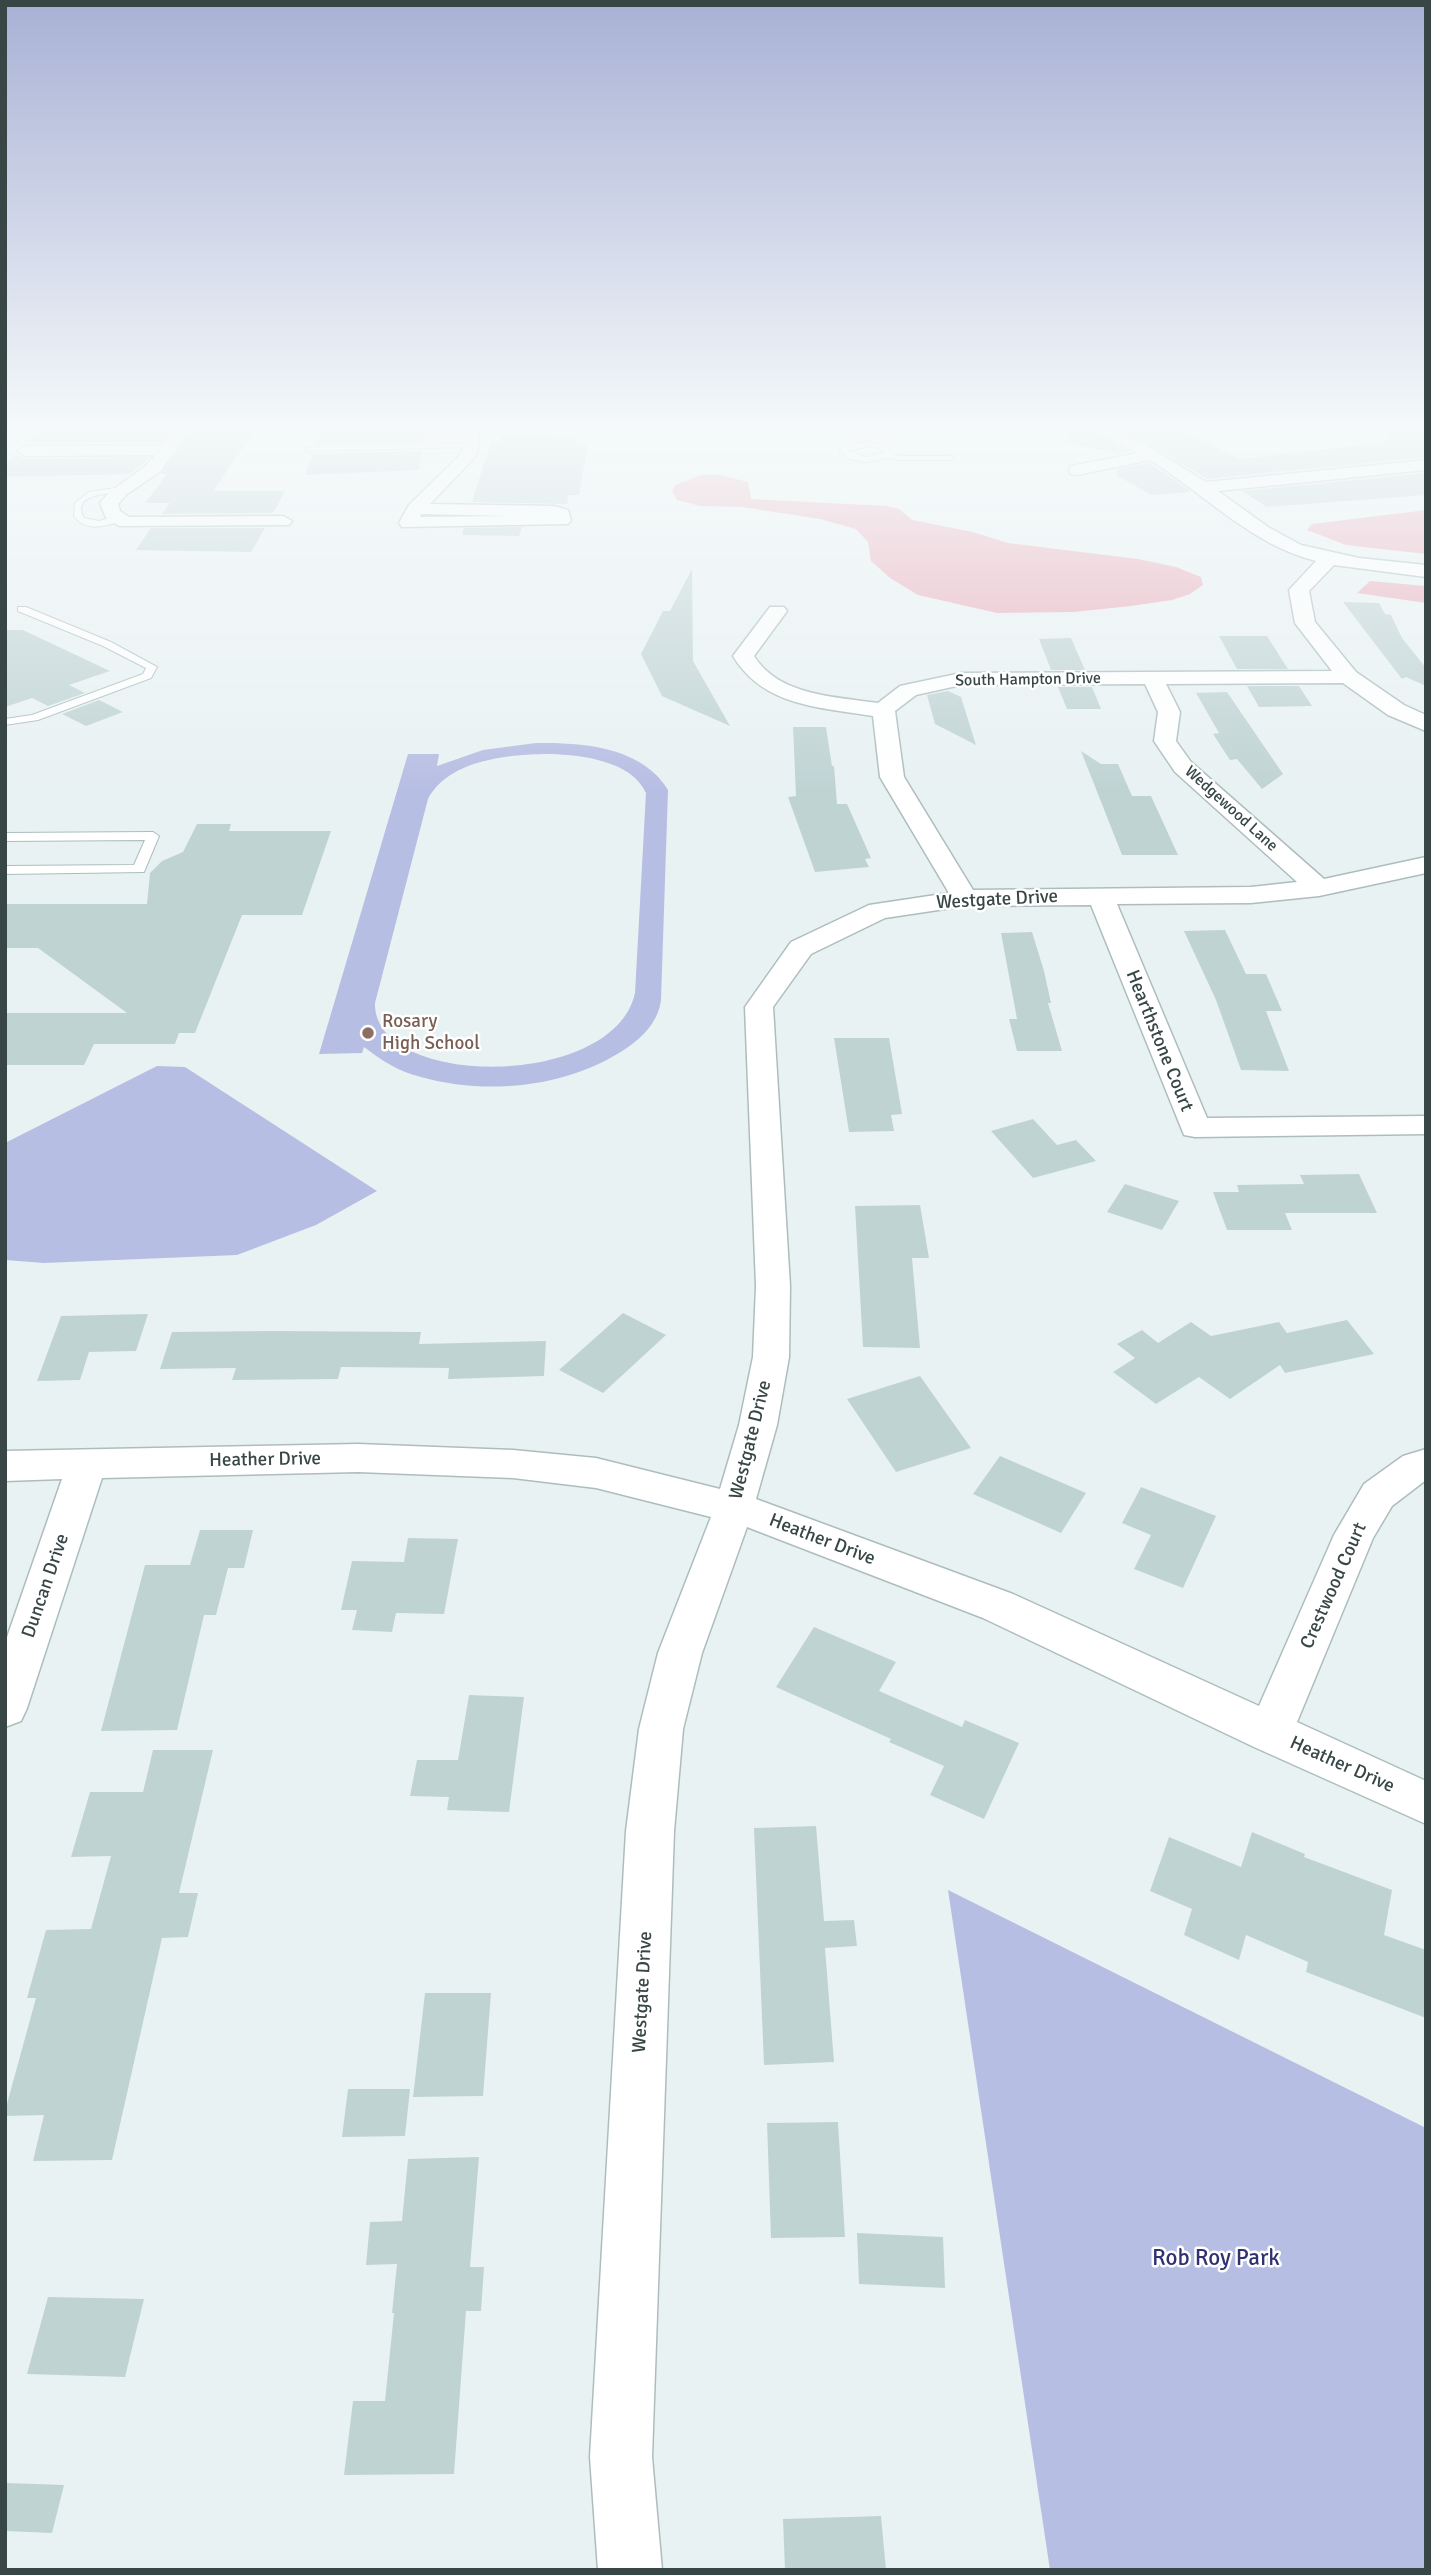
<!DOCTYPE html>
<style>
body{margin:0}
#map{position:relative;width:1431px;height:2575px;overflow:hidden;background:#e9f2f3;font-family:Signika,sans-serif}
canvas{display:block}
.frame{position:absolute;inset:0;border:7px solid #384646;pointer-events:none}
</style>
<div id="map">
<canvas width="1431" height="2575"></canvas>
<div class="frame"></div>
</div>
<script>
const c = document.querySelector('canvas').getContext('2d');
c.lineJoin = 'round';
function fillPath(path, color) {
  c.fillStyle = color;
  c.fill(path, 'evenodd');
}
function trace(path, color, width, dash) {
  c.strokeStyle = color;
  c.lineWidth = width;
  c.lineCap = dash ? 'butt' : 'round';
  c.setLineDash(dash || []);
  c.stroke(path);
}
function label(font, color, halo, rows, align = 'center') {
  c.font = font + ' Signika,sans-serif';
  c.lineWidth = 5;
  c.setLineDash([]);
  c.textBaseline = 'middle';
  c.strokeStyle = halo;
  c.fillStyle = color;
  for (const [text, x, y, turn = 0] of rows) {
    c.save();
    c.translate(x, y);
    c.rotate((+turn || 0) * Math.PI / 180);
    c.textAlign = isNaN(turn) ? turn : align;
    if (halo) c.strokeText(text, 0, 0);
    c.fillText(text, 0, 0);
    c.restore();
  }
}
const green = new Path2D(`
 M536,743C582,742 643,747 668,790L661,1000C658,1024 639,1041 619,1053C562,1088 485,1095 421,1077C399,1072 381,1060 364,1047L362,1053L319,1054L408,754H439L437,766L483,750ZM551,754C582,755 632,761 646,793L635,993C614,1090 373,1089 375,1003L428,799C449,759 511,754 551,754Z
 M157,1066L185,1067L377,1191L316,1225L237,1255L44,1263L5,1260V1143Z
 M948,1890L1426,2128V2570H1050Z`);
const water = new Path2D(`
 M701,475H720L748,482L751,499L886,506L899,509L912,520L973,532L1008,543L1138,559L1176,567L1201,577L1203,585L1190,594L1172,600L1131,606L1074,612L997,613L918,595L890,578L871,561L868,542L856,529L820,519L742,507L700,506L677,500L672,491L675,485Z
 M1426,510V554L1346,545L1307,530L1312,524Z
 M1370,581L1426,586V603L1357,593Z`);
const building = new Path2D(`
 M39,430H170L161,442L26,443Z
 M192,430H255L213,491H285L273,513L162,514L170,503H145L167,474H161Z
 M321,430H425L423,442L316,444Z
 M1068,430H1088L1130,452L1118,454L1067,443Z
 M1120,430H1182L1240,459L1384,442L1391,430H1426V457L1207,479L1140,439Z
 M501,435L576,436L575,443H588L579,495H569L567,504L472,502L491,441H499Z
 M422,451L419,470L305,475L312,454Z
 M16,454L25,459L149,458L130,474L5,477V465Z
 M1149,463L1169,476L1191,492L1152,495L1117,476V469Z
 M1426,473V495L1267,507L1242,491Z
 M522,527L519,536L462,535L464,528Z
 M151,528H265L251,552L136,550Z
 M692,569L693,661L730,726L662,696L641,654L663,611H670Z
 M1343,602L1379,603L1385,614L1391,615L1402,638L1426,668V686L1406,677L1402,679Z
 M5,630H23L110,671L69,685L85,693L48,706L32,698L5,707Z
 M1219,636H1267L1288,669H1237Z
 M1071,638L1085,670H1051L1039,639Z
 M1247,686H1299L1312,706L1259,707Z
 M1058,687H1092L1101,709H1067Z
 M948,691L961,697L976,745L935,724L927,695Z
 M1227,692L1283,774L1262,789L1237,759L1230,760L1213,734L1219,733L1196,693Z
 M99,700L123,712L86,726L62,714Z
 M793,727H826L832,766H834L837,804H847L871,858L865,859L869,867L815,872L788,797L796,796Z
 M1081,751L1101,764H1118L1132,796H1151L1178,855H1122Z
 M197,824H231L229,831H331L302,915H242L195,1033H179L175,1044H94L84,1065H5V1013H127L38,948H5V904H147L150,873L162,861L183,852Z
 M1225,930L1246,974H1266L1282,1011H1266L1289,1071L1241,1070L1216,1000L1184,931Z
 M1032,932L1044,971L1051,1003H1048L1062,1051H1017L1009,1019H1017L1001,933Z
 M834,1038H889L902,1114L891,1115L894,1131L849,1132Z
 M1033,1119L1057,1145L1076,1140L1096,1161L1033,1178L991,1131Z
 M1359,1174L1377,1213H1285L1292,1230H1227L1213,1192H1239L1237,1185L1304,1184L1300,1175Z
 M1125,1184L1179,1201L1162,1230L1107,1212Z
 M920,1205L929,1258H912L920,1348L863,1347L855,1206Z
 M623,1313L666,1335L603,1393L559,1370Z
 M148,1314L136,1351L89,1352L80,1380L37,1381L61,1316Z
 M1347,1320L1374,1354L1285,1373L1280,1365L1230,1399L1199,1377L1156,1404L1113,1372L1135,1358L1117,1344L1142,1330L1158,1343L1191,1322L1211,1336L1279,1322L1287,1333Z
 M273,1331L421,1332L419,1344L546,1341L544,1376L448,1379L449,1368L341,1367L338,1379L232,1380L236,1368L160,1369L172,1332Z
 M920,1376L971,1448L896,1472L847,1399Z
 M1000,1456L1086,1493L1061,1533L973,1494Z
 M1141,1487L1216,1516L1183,1588L1134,1569L1151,1535L1122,1523Z
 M200,1530H253L244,1568H228L216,1615H204L177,1730L101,1731L145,1565H190Z
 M408,1538L458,1539L444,1614L396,1613L392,1632L352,1630L357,1610H341L352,1561L404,1562Z
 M814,1627L896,1662L879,1691L962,1727L965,1720L1019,1743L984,1819L930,1795L944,1766L889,1742L891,1739L776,1687Z
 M469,1695L524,1697L509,1812L447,1810L449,1797L410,1796L417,1760H458Z
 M153,1750H213L179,1893H198L188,1937L162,1938L112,2160L33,2161L44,2115L5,2116V2111L36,1998H27L46,1930L91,1929L111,1856L71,1857L90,1792H143Z
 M816,1826L824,1921L854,1920L857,1946L825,1948L834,2062L764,2065L754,1828Z
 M1252,1832L1305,1854L1304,1857L1392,1890L1384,1935L1426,1950V2018L1306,1972L1308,1962L1246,1935L1239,1960L1184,1935L1192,1909L1150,1891L1169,1837L1241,1867Z
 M425,1993H491L483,2096L413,2097Z
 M348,2089H410L405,2136L342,2137Z
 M838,2122L845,2237L771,2238L767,2123Z
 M479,2157L470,2267H484L481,2311H466L454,2474L344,2475L353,2401H385L394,2313H392L397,2264L366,2265L370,2222L402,2221L408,2159Z
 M857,2233L943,2237L945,2288L859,2284Z
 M48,2297L144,2299L125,2377L27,2374Z
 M5,2483L64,2485L52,2533L5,2531Z
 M881,2516L886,2570H785L783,2519Z`);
const service = new Path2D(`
 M869,442L885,444L893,454L900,456H950L954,458L950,460H900L888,458L866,462L850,459L839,451L845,444ZM869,446L880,448L885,453L866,457L848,451Z
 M471,443L474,447L308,451L304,449L308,447Z
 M121,487L124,492C109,494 71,493 84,518L99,521L120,515L124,518L123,520C107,526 86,533 74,516L75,503L89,492Z
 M18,607H26L111,642L157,667L151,678L38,720L5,725V719L32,715L143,674L146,668L103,646L18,611Z
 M153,832L159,836L144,872L5,874V866L134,865L145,840L5,841V833Z`);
const minor = new Path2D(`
 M173,430H189L161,471L127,494L118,504L120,511L129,517L283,516L292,521L289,525L119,526L106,518L100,503C115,483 141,475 155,455L25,456L17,451L25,446L162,445Z
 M462,430H478L479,447L475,457L430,504L554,506L568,510L571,520L568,524L402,527L399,523L409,505L460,455L463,447ZM421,514L509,516L420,517Z
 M1090,430H1113L1139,441L1206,482L1426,460V470L1218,491L1268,527L1301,545L1359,558L1426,565V577L1334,565L1309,591L1315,622L1356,672L1404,705L1426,715V731L1388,715L1343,683L1166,684L1180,712L1176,741L1191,762L1324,879L1426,857V873L1319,896L1251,903L1117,904L1207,1118L1426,1116V1134L1195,1137L1184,1135L1091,905L965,906L885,918L811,954L773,1007L790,1286L789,1357L777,1425L756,1499L1013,1594L1259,1706L1334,1535L1364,1484L1403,1456L1426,1449V1480L1392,1506L1373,1538L1297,1722L1426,1781V1824L1254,1747L983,1618L747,1527L702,1653L683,1729L674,1831L652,2457L662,2570H598L590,2457L626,1831L639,1729L658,1653L711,1517L596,1488L513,1478L358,1472L102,1478L27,1708L21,1721L5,1727V1643L62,1479L5,1481V1451L358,1444L513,1450L596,1458L720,1489L739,1425L753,1357L756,1286L745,1007L791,942L869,905L949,893L880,777L873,716C820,707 764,707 733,656L736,652L770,607H784L787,611L754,656C779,696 836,697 878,703L900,686L961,673L1332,671L1295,623L1289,590L1316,561C1252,545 1206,495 1150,460L1077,475L1071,474L1069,470L1071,466L1138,453ZM1145,684L1158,712L1154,741L1175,772L1297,882L1251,887L973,890L904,777L895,711L916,695L961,685Z`);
const markers = [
 [368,1033,7,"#8d6e63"]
];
const farStreetnames = [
 ["South Hampton Drive",1028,680,-1],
 ["Wedgewood Lane",1231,809,42]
];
const streetNames = [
 ["Westgate Drive",997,900,-3],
 ["Hearthstone Court",1159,1041,68],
 ["Westgate Drive",751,1440,-76],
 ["Heather Drive",265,1460,-1],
 ["Heather Drive",822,1540,21],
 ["Duncan Drive",46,1586,-71],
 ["Crestwood Court",1334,1586,-66],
 ["Heather Drive",1342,1765,24],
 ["Westgate Drive",643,1992,-87]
];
const educationNames = [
 ["Rosary",382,1022],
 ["High School",382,1044]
];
const nearParknames = [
 ["Rob Roy Park",1216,2259]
];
fillPath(green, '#b7bee3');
fillPath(water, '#e9acb9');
fillPath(building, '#c0d3d3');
trace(service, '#adbdbd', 2);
trace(minor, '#adbdbd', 3);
fillPath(service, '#fff');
fillPath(minor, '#fff');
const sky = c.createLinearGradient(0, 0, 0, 791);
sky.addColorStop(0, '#a8b1d5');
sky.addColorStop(0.54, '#f5f9fa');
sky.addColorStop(1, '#f5f9fa00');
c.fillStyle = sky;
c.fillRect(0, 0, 1431, 791);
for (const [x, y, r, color] of markers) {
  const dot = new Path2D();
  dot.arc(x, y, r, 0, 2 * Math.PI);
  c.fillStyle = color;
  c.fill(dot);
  trace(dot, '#fff', 2.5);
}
label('16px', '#384646', '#fff', farStreetnames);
label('19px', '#384646', '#fff', streetNames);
label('19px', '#785e54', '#fff', educationNames, 'left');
label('23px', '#313172', '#fff', nearParknames);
</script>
